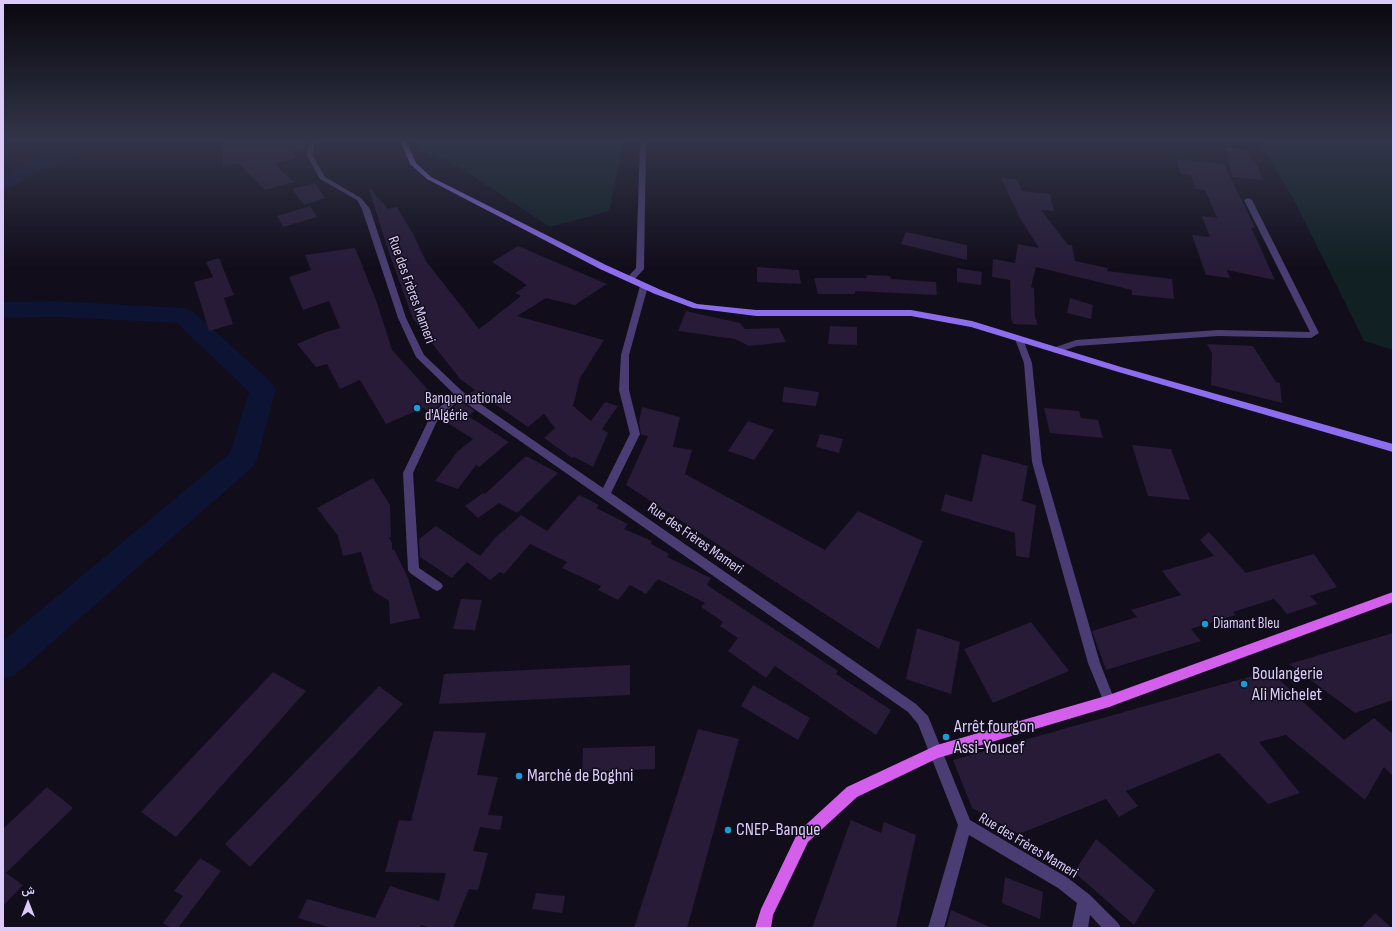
<!DOCTYPE html>
<meta charset="utf-8">
<style>
body{margin:0}
#map{position:relative;width:1396px;height:931px;overflow:hidden;background:#110d1a;font-family:"Sofia Sans Condensed",Vazirmatn,sans-serif}
canvas{display:block}
.frame{position:absolute;inset:0;border:4px solid #dacbf9;pointer-events:none}
.north{position:absolute;left:8px;top:883px;width:40px;height:40px;-webkit-text-stroke:3px #110d1a;paint-order:stroke;rotate:0deg;font-size:11px;font-weight:700;line-height:16px;text-align:center;color:#dacbf9}
.north::after{content:'';display:block;margin:auto;width:14px;height:18px;background:#dacbf9;clip-path:polygon(50% 0,100% 100%,50% 72%,0 100%)}
</style>
<div id="map">
<canvas width="1396" height="931"></canvas>
<div class="frame"></div>
<div class="north">ش</div>
</div>
<script>
const c = document.querySelector('canvas').getContext('2d');
c.lineJoin = 'round';
function fillPath(path, color) {
  c.fillStyle = color;
  c.fill(path, 'evenodd');
}
function trace(path, color, width, dash) {
  c.strokeStyle = color;
  c.lineWidth = width;
  c.lineCap = dash ? 'butt' : 'round';
  c.setLineDash(dash || []);
  c.stroke(path);
}
function label(font, color, halo, rows, align = 'center') {
  c.font = font + ' "Sofia Sans Condensed",sans-serif';
  c.lineWidth = 3;
  c.setLineDash([]);
  c.textBaseline = 'middle';
  c.strokeStyle = halo;
  c.fillStyle = color;
  for (const [text, x, y, turn = 0] of rows) {
    c.save();
    c.translate(x, y);
    c.rotate((+turn || 0) * Math.PI / 180);
    c.textAlign = isNaN(turn) ? turn : align;
    if (halo) c.strokeText(text, 0, 0);
    c.fillText(text, 0, 0);
    c.restore();
  }
}
const green = new Path2D(`
 M409,140H624L609,211L550,227L470,174L448,161L421,151Z
 M1258,140H1393V350L1364,341L1293,198Z`);
const river = new Path2D(`
 M72,140H94L92,144L10,188L3,190V176Z
 M56,301L184,308L193,311L272,383L276,390L257,459L253,467L15,675L3,679V641L230,453L249,392L177,323L56,317L3,318V302Z`);
const building = new Path2D(`
 M244,140H307L306,148L293,151L296,158L275,164L294,182L265,190L238,163L223,166L222,144Z
 M1226,147L1247,150L1251,160L1255,161L1263,180L1232,177Z
 M1176,159L1224,164L1255,228L1251,227L1275,280L1227,270L1230,278L1206,275L1192,235L1210,237L1202,216L1217,218L1205,190L1195,189L1191,175L1181,174Z
 M1001,178L1017,179L1022,191L1050,194L1054,211L1041,210L1068,245H1072L1075,261L1108,268L1107,271L1172,279L1174,299L1132,295V290L1036,267L1031,287L1034,288L1035,317L1038,325L1013,324L1011,318L1010,280L992,277L993,259L1015,263L1018,244L1039,248L1020,218Z
 M315,183L325,198L304,205L292,189Z
 M368,186L388,209L397,207L413,234L426,261L479,329L521,296L515,293L527,285L492,262L518,246L607,284L575,305L546,298L517,316L604,340L580,378L573,406L591,421L605,402L618,406L602,429L608,433L593,467L574,457L572,458L544,438L555,428L544,414L528,427L489,400L483,404L469,394L475,390L460,379L413,319L389,253Z
 M310,206L317,217L283,227L277,216Z
 M906,232L967,245V260L901,244Z
 M355,248L376,300L392,350L441,404L431,413L423,408L386,424L360,380L340,389L327,364L316,367L297,344L326,332L340,328L329,301L303,310L289,277L311,270L305,255Z
 M219,258L234,295L224,298L233,324L209,331L194,282L213,277L206,262Z
 M757,267L799,270L801,284L757,282Z
 M957,268L982,272L981,285L957,282Z
 M866,275L890,276L891,279L936,282L937,295L855,291V294H818L814,278H867Z
 M1070,298L1093,305L1091,319L1067,313Z
 M686,311L740,323L745,329L779,328L786,342L749,346L735,339L678,331Z
 M830,326L857,327V345L828,344Z
 M1207,344L1253,346L1276,382L1280,383L1282,403L1211,385L1212,353Z
 M784,387L819,392L816,406L782,402Z
 M460,401L475,411L468,416L509,442L479,467L476,465L458,489L435,481L458,451L473,439L441,419Z
 M642,407L680,417L673,447L692,450L685,474L825,550L858,511L923,541L879,649L626,485L648,436L641,435L639,422Z
 M1044,408L1079,411L1081,418L1098,420L1103,438L1050,433Z
 M748,421L774,430L754,460L728,451Z
 M820,434L843,439L839,453L816,447Z
 M1132,445L1171,449L1190,500L1148,496Z
 M982,454L1028,466L1022,501L1036,505L1029,558L1016,556L1015,533L941,511L945,494L972,502Z
 M526,456L558,473L517,513L499,503L478,518L465,506L483,493L485,494Z
 M373,478L390,505L391,538L388,536L392,543V550L394,549L408,578L420,618L390,624L389,601L373,591L361,552L343,556L338,536L317,508Z
 M579,495L599,505L596,508L628,524L624,529L652,541L651,544L669,554L667,557L711,578L707,585L838,671L836,674L891,710L876,735L775,666L766,678L728,651L738,638L720,626L723,622L701,607L705,603L658,579L646,594L630,585L618,600L598,590L601,586L562,568L567,562L530,544L504,574L500,572L490,580L467,562L452,578L420,557L419,539L436,526L480,556L495,538L521,515L547,531Z
 M1209,532L1246,573L1314,554L1337,587L1310,596L1318,604L1287,614L1274,599L1233,612L1236,615L1191,629L1201,641L1106,670L1092,631L1137,617L1131,610L1181,595L1162,571L1214,556L1200,540Z
 M461,599L482,600L475,630L453,629Z
 M1031,622L1069,671L993,703L964,649Z
 M917,628L960,642L951,694L906,679Z
 M1393,633V700L1355,713L1289,664Z
 M630,665V695L439,704L444,674Z
 M1270,671L1344,740L1374,718L1393,734V776L1384,767L1365,800L1286,735L1259,742L1300,793L1268,804L1219,753L1126,791L1138,806L1119,817L1106,799L1019,834L972,808L953,760Z
 M273,672L306,691L176,837L141,812Z
 M753,685L810,718L798,740L741,706Z
 M379,686L403,704L250,867L225,844Z
 M698,729L739,739L687,928H634Z
 M434,731L486,733L477,775L498,777L488,815L503,816L500,830L480,827L473,851L488,853L478,890L469,889L453,928H431L421,925L420,928H332L298,918L307,899L375,918L390,886L439,901L446,873L385,872L399,820L411,821Z
 M655,746V769L582,772L583,748Z
 M47,787L73,808L6,873L23,885L3,906V829Z
 M851,820L881,833L884,822L916,835L896,928H812Z
 M1096,839L1155,890L1134,925L1074,872Z
 M200,858L221,871L178,928H171L163,923L183,896L174,891Z
 M1005,877L1043,892L1040,919L1002,903Z
 M536,893L565,896L562,913L532,909Z
 M951,910L992,928H946Z
 M1375,913L1392,928H1361Z`);
const street = new Path2D(`
 M308,140H314L313,156L325,177L361,198L370,209L406,318L424,355L463,392L603,488L630,434L619,390L621,355L640,286L641,284H647L648,286L629,355V390L640,434L611,493L916,704L928,716L970,820L1068,878L1090,895L1118,923L1121,928H1102L1090,915L1088,928H1072L1077,903L1058,888L969,835L944,928H928L958,825L918,724L908,712L460,399L438,419L413,473L419,568L441,583L443,586L441,589L437,591L433,589L410,573L408,570L403,473L431,415L454,394L416,357L398,318L362,209L357,200L320,179L307,156Z
 M640,140H646L644,269L633,281H630L626,279L636,268Z
 M1248,198L1252,200L1319,333L1311,338L1218,336L1077,346L1056,353L1053,352L1052,350L1053,348L1076,340L1218,330L1310,332L1244,200Z
 M1019,336L1023,339L1032,363L1042,462L1100,663L1115,701L1113,705L1109,707L1105,705L1088,663L1032,462L1024,363L1015,339Z`);
const secondary = new Path2D(`
 M400,140H406L416,163L431,177L606,265L661,290L697,304L756,310H911L972,321L1121,367L1393,444V452L1115,371L971,327L911,316H756L693,308L655,294L600,269L427,179L410,164Z`);
const primary = new Path2D(`
 M1393,592V602L1109,707L938,758L857,797L808,842L773,915L771,928H755L761,909L798,832L847,787L937,745L1109,695Z`);
const markers = [
 [417,408,4,"#199dd7"],
 [1205,624,4,"#199dd7"],
 [1244,684,4,"#199dd7"],
 [946,737,4,"#199dd7"],
 [519,776,4,"#199dd7"],
 [728,830,4,"#199dd7"]
];
const streetNames = [
 ["Rue des Frères Mameri",411,290,70],
 ["Rue des Frères Mameri",695,539,35],
 ["Rue des Frères Mameri",1028,846,31]
];
const poiNames = [
 ["Banque nationale",425,399],
 ["d'Algérie",425,416],
 ["Diamant Bleu",1213,624]
];
const nearPoinames = [
 ["Boulangerie",1252,674],
 ["Ali Michelet",1252,695],
 ["Arrêt fourgon",954,727],
 ["Assi-Youcef",954,748],
 ["Marché de Boghni",527,776],
 ["CNEP-Banque",736,830]
];
fillPath(green, '#102023');
fillPath(river, '#0d1332');
fillPath(building, '#271b38');
fillPath(street, '#4a3d73');
fillPath(secondary, '#8b6dee');
fillPath(primary, '#d45fec');
const sky = c.createLinearGradient(0, 0, 0, 270);
sky.addColorStop(0, '#09070e');
sky.addColorStop(0.52, '#323549');
sky.addColorStop(1, '#32354900');
c.fillStyle = sky;
c.fillRect(0, 0, 1396, 270);
for (const [x, y, r, color] of markers) {
  const dot = new Path2D();
  dot.arc(x, y, r, 0, 2 * Math.PI);
  c.fillStyle = color;
  c.fill(dot);
  trace(dot, '#110d1a', 1.5);
}
label('15px', '#dacbf9', '#110d1a', streetNames);
label('15px', '#dacbf9', '#110d1a', poiNames, 'left');
label('18px', '#dacbf9', '#110d1a', nearPoinames, 'left');
</script>
